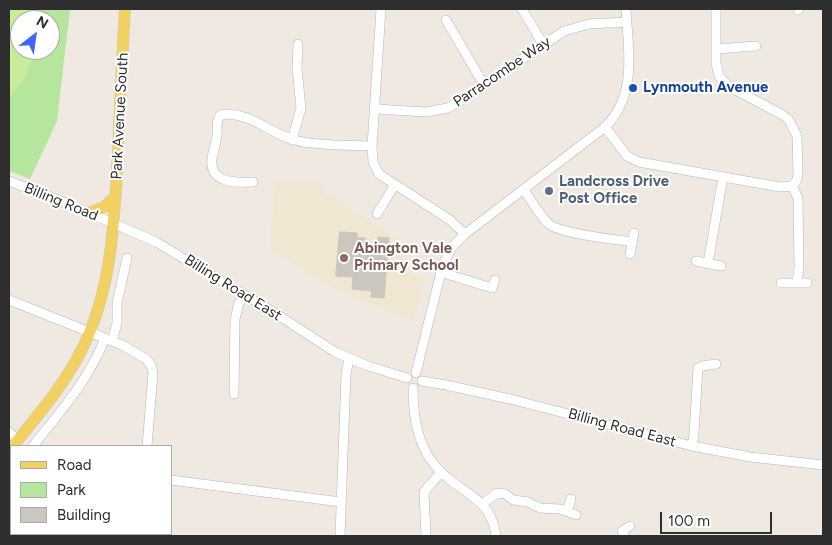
<!DOCTYPE html>
<style>
body{margin:0}
#map{position:relative;width:832px;height:545px;overflow:hidden;background:#efe9e1;font-family:Figtree,sans-serif}
canvas{display:block}
.frame{position:absolute;inset:0;border:10px solid #2e2e2e;pointer-events:none}
.legend{position:absolute;left:10px;top:445px;width:162px;height:90px;box-sizing:border-box;background:#fff;border:1px solid #ababab;margin:0;padding:6px 9px;list-style:none;font-size:15px;color:#2e2e2e}
.legend li{display:flex;align-items:center;gap:10px;height:25px}
.legend b{width:25px;border:1px solid #ababab}
.north{position:absolute;left:10px;top:10px;width:50px;height:50px;box-sizing:border-box;background:#fff;border:1px solid #ababab;border-radius:50%;rotate:30deg;font-size:14px;font-weight:700;line-height:20px;text-align:center;color:#2e2e2e}
.north::after{content:'';display:block;margin:auto;width:18px;height:22px;background:#4264fb;clip-path:polygon(50% 0,100% 100%,50% 72%,0 100%)}
.scale{position:absolute;left:660px;top:512px;width:112px;height:22px;box-sizing:border-box;border:2px solid #2e2e2e;border-top:0;padding-left:6px;font-size:15px;line-height:18px;white-space:nowrap;color:#2e2e2e;-webkit-text-stroke:4px #fff;paint-order:stroke}
</style>
<div id="map">
<canvas width="832" height="545"></canvas>
<div class="frame"></div>
<ul class="legend">
<li><b style="height:6px;background:#f2d163"></b>Road</li>
<li><b style="height:14px;background:#b6e59e"></b>Park</li>
<li><b style="height:14px;background:#cbc7bf"></b>Building</li>
</ul>
<div class="north">N</div>
<div class="scale">100 m</div>
</div>
<script>
const c = document.querySelector('canvas').getContext('2d');
c.lineJoin = 'round';
function fillPath(path, color) {
  c.fillStyle = color;
  c.fill(path, 'evenodd');
}
function trace(path, color, width, dash) {
  c.strokeStyle = color;
  c.lineWidth = width;
  c.lineCap = dash ? 'butt' : 'round';
  c.setLineDash(dash || []);
  c.stroke(path);
}
function label(font, color, halo, rows, align = 'center') {
  c.font = font + ' Figtree,sans-serif';
  c.lineWidth = 4;
  c.setLineDash([]);
  c.textBaseline = 'middle';
  c.strokeStyle = halo;
  c.fillStyle = color;
  for (const [text, x, y, turn = 0] of rows) {
    c.save();
    c.translate(x, y);
    c.rotate((+turn || 0) * Math.PI / 180);
    c.textAlign = isNaN(turn) ? turn : align;
    if (halo) c.strokeText(text, 0, 0);
    c.fillText(text, 0, 0);
    c.restore();
  }
}
const education = new Path2D(`
 M275,181L322,182V191L405,244L401,268L425,280L413,319L344,294L270,249Z`);
const green = new Path2D(`
 M9,9H70L57,121L30,179L9,171ZM20,20H50V50H20Z`);
const pitch = new Path2D(`
 M9,9H33L32,13L34,20H20V50H35L25,78L9,97Z`);
const building = new Path2D(`
 M340,232L357,233V238H365L364,246L377,247L378,237L389,238L384,298L371,297L372,291L352,289L353,277L336,276Z`);
const minor = new Path2D(`
 M381,9L372,146L373,162L379,174L450,220L465,234
 M522,9L543,44
 M716,9V63L719,76L728,86L781,114L789,120L797,136L798,174L797,180L792,186L798,198L799,269L797,282
 M798,10L799,9
 M446,20L484,85
 M716,49L756,46
 M375,109L426,112L448,108L465,98L564,31L589,24L627,22
 M605,127L627,156L639,162L780,187L792,186
 M292,140L301,108L297,68L298,44
 M9,181L66,203L156,242L267,308L335,352L368,366L407,378
 M253,182C236,183 209,183 212,159C213,151 216,144 217,136C218,128 215,120 222,114C256,114 266,132 294,140C315,146 350,145 372,146
 M524,190C532,201 539,215 549,224C560,234 615,239 632,242
 M377,214L394,186
 M630,254L634,233
 M696,261L721,266
 M708,263L723,177
 M440,272L492,288L495,280
 M781,283H807
 M9,300L122,345L146,359L151,365L153,373L147,446
 M112,341L117,323V303L127,258
 M416,373L443,264L452,247L465,234L605,127C638,94 628,51 626,9
 M422,381L446,385L514,400L692,446L750,457L823,465
 M413,388C413,419 418,449 440,471C463,495 491,497 496,536
 M234,394L235,319L239,303L245,295
 M9,432L18,440
 M33,446C60,412 89,380 105,338
 M692,446L694,434L698,368L702,366L716,364
 M9,477L11,474
 M171,480L341,502
 M482,504L497,493L505,494L513,500L528,502L540,508L560,509L576,515
 M567,511L571,499
 M90,536L92,534
 M340,536L346,374L349,359
 M426,536L424,492L441,472
 M625,536L622,531L630,526`);
const major = new Path2D(`
 M88,213L104,207L116,196
 M13,446C37,416 63,387 81,351C113,289 114,220 118,152C120,104 122,57 125,9`);
const markers = [
 [633,88,5,"#1a4fb4"],
 [549,191,5,"#5c6f8a"],
 [344,258,5,"#8d6e63"]
];
const streetNames = [
 ["Parracombe Way",502,72,-34],
 ["Park Avenue South",120,116,-87],
 ["Billing Road",61,202,22],
 ["Billing Road East",233,288,32],
 ["Billing Road East",622,428,15]
];
const transitNames = [
 ["Lynmouth Avenue",643,88]
];
const serviceNames = [
 ["Landcross Drive",559,182],
 ["Post Office",559,199]
];
const educationNames = [
 ["Abington Vale",354,249],
 ["Primary School",354,266]
];
fillPath(education, '#f0e6d1');
fillPath(green, '#b6e59e');
fillPath(pitch, '#c9ec9a');
fillPath(building, '#cbc7bf');
trace(building, '#cbc5ba', 1);
trace(minor, '#b4b7c1', 10);
trace(major, '#c9c9c9', 12);
trace(minor, '#fff', 9);
trace(major, '#f2d163', 11);
for (const [x, y, r, color] of markers) {
  const dot = new Path2D();
  dot.arc(x, y, r, 0, 2 * Math.PI);
  c.fillStyle = color;
  c.fill(dot);
  trace(dot, '#fff', 2);
}
label('15px', '#2e2e2e', '#fff', streetNames);
label('bold 15px', '#164399', '#fff', transitNames, 'left');
label('bold 15px', '#4e5e75', '#fff', serviceNames, 'left');
label('bold 15px', '#785e54', '#fff', educationNames, 'left');
</script>
